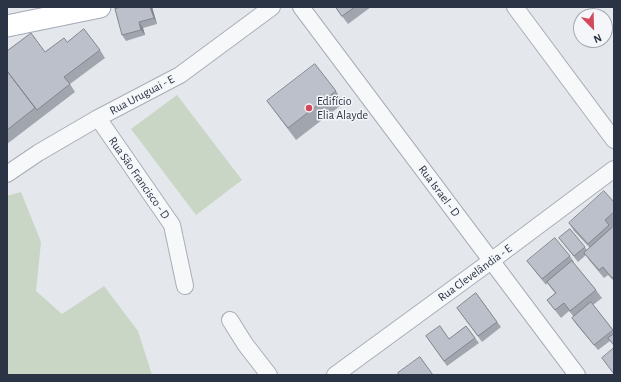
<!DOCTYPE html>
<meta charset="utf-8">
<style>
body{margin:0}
#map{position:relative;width:621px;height:382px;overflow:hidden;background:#e4e7ec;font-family:"Alegreya Sans",sans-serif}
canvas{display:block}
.frame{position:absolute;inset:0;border:8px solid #2b3445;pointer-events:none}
.north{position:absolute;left:573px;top:8px;width:40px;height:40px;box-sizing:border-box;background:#f4f6f9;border:1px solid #a4a8b1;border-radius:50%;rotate:157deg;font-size:11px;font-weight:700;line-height:16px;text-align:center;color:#2b3445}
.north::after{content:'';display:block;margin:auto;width:14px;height:18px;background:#d1495b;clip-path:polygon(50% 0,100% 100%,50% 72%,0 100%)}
</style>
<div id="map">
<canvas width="621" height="382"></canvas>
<div class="frame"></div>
<div class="north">N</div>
</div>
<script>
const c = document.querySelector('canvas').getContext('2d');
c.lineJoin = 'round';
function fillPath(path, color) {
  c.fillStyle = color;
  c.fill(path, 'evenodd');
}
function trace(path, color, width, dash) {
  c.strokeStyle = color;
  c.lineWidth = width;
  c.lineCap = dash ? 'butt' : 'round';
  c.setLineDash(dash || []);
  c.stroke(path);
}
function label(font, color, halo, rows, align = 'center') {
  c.font = font + ' "Alegreya Sans",sans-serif';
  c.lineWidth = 3;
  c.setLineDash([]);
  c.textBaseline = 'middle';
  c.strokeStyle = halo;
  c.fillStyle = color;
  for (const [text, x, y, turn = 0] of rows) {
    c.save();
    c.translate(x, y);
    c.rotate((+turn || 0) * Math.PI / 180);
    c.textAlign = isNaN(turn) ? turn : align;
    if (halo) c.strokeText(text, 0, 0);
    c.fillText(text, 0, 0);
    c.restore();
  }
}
const green = new Path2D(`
 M177,95L242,180L196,215L131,129Z
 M21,192L41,242L36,291L62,314L104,286L138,331L152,375H7V196Z`);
const minor = new Path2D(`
 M301,7L577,375
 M515,7L614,140
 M98,118L172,225L185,286
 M7,174L38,153L98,118L180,75L272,7
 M230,320L245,344L269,375
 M335,375L491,261L614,169`);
const major = new Path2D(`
 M7,26L100,7`);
const wall = new Path2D(`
 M152,7L157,24L143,28L145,35L126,41L122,35Z
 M335,7H371L348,24Z
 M67,42L100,50L105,58L70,84L75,92L7,144V51L45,52Z
 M336,91L344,103L296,140L267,101Z
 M614,202V225L611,228H612L614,226V281L608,275L604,278L589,260L586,255L578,262L559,238L570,229L587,250L590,248L574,231L569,223Z
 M570,256L574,262H573L596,290L602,298L593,305L614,331V346L610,341L598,350L576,324L572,318L574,317L569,311L561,318L547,300L555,293L547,283L546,285L527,261Z
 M476,293L501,327L482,342L457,308Z
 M466,326L479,343L447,366L426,336L449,339Z`);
const shadedWall = new Path2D(`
 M150,7H152L157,24L154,18Z
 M139,22L143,28L145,35L141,30Z`);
const building = new Path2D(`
 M122,7H150L154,18L139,22L141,30L122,35L115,9Z
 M336,7H355L342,16Z
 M84,29L100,50L64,77L70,84L37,110L7,71V51L31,33L45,52L64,38L67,42Z
 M315,64L336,91L288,128L267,101Z
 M7,71L35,108L7,130Z
 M604,191L614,202V212L605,220L609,225L588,244L569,223Z
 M614,226V276L612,278L603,267L599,270L584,253Z
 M570,229L585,247L574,256L559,238Z
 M555,238L570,256L542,279L527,261Z
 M572,261L596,290L570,311L564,303L555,310L547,300L556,293L547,282Z
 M476,293L497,322L478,336L457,308Z
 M591,302L613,330L594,345L572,318Z
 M440,326L449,339L466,326L475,338L444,361L426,336Z
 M614,334V345L608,338Z
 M614,348V374L602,358Z
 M420,357L433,375H399L398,373Z`);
const markers = [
 [309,108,4,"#d1495b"]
];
const streetNames = [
 ["Rua Uruguai - E",142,95,-28],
 ["Rua São Francisco - D",139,178,55],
 ["Rua Israel - D",439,191,53],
 ["Rua Clevelândia - E",475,273,-36]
];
const poiNames = [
 ["Edifício",317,101],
 ["Elia Alayde",317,115]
];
fillPath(green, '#c9d6c5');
trace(minor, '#a9aeb7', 18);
trace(major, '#a3abb8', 23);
trace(minor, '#f7f8fa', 16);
trace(major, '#fff', 21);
fillPath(wall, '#a1a5ae');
fillPath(shadedWall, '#83868d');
fillPath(building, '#bbc0ca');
trace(building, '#83868d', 1);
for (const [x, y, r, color] of markers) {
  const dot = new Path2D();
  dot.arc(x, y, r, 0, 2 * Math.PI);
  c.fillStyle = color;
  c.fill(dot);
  trace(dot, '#f4f6f9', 1.5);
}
label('12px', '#2b3445', '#f4f6f9', streetNames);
label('12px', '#2b3445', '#f4f6f9', poiNames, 'left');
</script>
